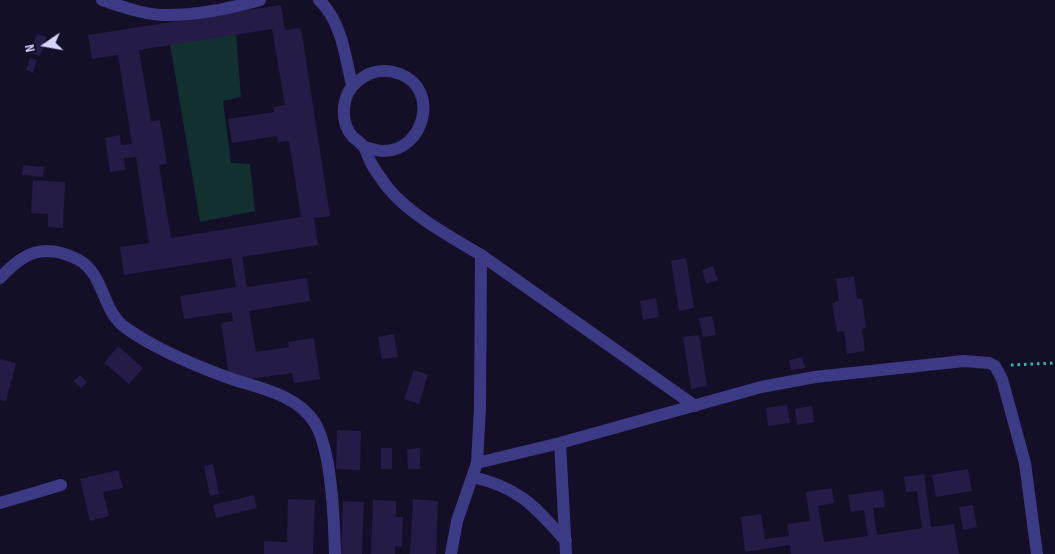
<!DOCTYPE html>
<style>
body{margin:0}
#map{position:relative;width:1055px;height:554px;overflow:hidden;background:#130f26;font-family:"Sofia Sans Condensed",sans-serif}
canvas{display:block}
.north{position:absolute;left:20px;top:20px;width:50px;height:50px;-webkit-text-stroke:4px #130f26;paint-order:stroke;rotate:258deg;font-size:14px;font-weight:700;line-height:20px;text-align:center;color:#d9d4ff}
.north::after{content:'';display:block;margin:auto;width:18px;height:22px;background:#d9d4ff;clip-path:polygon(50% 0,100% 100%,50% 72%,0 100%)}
</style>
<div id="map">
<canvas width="1055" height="554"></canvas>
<div class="north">N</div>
</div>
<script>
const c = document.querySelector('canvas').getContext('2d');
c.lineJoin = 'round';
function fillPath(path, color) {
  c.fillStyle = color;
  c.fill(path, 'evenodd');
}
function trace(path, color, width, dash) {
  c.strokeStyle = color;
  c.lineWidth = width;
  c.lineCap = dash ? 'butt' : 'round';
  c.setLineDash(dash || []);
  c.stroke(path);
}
const green = new Path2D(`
 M236,32L241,97L223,101L231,163L250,164L255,211L200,222L170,44Z`);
const building = new Path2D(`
 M281,5L285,30L301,28L330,216L314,218L318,245L242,257L247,287L307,278L310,301L249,311L256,352L289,347L288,342L314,338L320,379L294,383L292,373L230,382L221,323L233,321L232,312L184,319L180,296L236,287L231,258L124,275L120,247L149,243L136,157L124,158L125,170L110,172L105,138L120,135L121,145L132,144L118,55L92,59L88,35ZM272,29L285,105L273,107L274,112L228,119L232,143L277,136L278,142L289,141L301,217L171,238L159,165L167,164L160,120L151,121L139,50Z
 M37,34L47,37L40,56L30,53Z
 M30,58L37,60L33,73L26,70Z
 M23,165L44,167L43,177L22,175Z
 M33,180L65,182L63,228L48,227V214L31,213Z
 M686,258L694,308L679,311L671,261Z
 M713,266L718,280L706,284L702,270Z
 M854,276L857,299L862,298L866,328L862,329L865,351L847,354L844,331L837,332L832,303L839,301L836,279Z
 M656,298L659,317L643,320L640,301Z
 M712,316L716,335L703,337L699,318Z
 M394,334L398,357L382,359L378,337Z
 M699,335L707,386L691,389L683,337Z
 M118,346L143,368L129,384L104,363Z
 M802,357L805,368L791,370L789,360Z
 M0,359L16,363L6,401L0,400Z
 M414,370L428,375L419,404L404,399Z
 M80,375L87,382L81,388L74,381Z
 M787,405L790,423L768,426L766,408Z
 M812,406L814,422L797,425L795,409Z
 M337,430L361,431L360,470L336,469Z
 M381,448H392V469H381Z
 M420,448V469H408L407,449Z
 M213,464L219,494L210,496L204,466Z
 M968,469L972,491L936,497L932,475Z
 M118,470L123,488L103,492L109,516L90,521L80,479Z
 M924,474L931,527L954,524L959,554H791L790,545L745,552L741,517L761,514L765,539L789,536L787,524L810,521L806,492L832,488L834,503L818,506L824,542L868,536L864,510L851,512L848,495L883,490L885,507L873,508L877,535L922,528L917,491L906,492L904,477Z
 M254,495L257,508L216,518L213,505Z
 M288,499L315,500L313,554H264V541L287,542Z
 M413,499L438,501L436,554H410Z
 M373,500L396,501V517H403L402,547L395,546V554H371Z
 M343,501L364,502L362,554H341Z
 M973,505L977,527L963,530L959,507Z`);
const path = new Path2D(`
 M1011,365L1055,363`);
const minor = new Path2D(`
 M102,0C124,7 147,16 169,15C199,15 232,8 260,0
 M319,0C342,22 345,56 352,85
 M364,147C370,148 377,151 383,151C425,151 440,89 400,74C385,68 370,71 358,81C342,93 339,120 352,136C355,139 360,142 363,146C367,150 368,157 371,163C376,172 382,180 388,188C410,215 451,237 481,255L695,406
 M0,278C23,253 43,242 77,259C105,273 101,311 126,328C154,348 196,366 229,378C258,388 297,394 315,423C332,453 334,519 335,554
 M560,443L566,554
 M477,463L560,443L761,387L815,377L964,361L989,363L995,366L1002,379L1025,463L1037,554
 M473,477C520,488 534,506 566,541
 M0,503L61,485
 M451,554L457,521L477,463L480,408L481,255`);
fillPath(green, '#12302f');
fillPath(building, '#241b47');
trace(path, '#2fb8b0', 3, [2.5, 4]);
trace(minor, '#3d3a85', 12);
</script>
